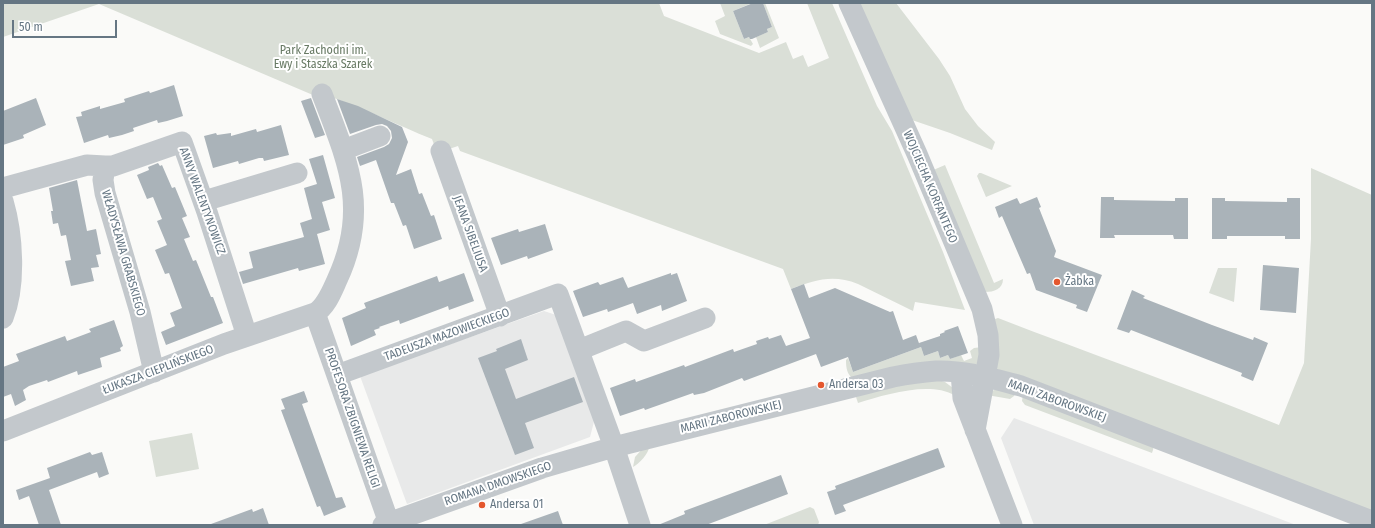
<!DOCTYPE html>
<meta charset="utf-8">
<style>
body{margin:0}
#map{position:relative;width:1375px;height:528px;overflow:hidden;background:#fafaf8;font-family:"Fira Sans Condensed",sans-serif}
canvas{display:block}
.frame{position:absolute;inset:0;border:4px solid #657683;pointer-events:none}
.scale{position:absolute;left:12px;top:20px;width:105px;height:18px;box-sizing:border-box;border:2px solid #657683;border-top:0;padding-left:5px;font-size:12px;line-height:14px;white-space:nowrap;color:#657683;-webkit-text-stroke:3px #fff;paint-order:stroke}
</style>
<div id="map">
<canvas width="1375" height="528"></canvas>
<div class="frame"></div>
<div class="scale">50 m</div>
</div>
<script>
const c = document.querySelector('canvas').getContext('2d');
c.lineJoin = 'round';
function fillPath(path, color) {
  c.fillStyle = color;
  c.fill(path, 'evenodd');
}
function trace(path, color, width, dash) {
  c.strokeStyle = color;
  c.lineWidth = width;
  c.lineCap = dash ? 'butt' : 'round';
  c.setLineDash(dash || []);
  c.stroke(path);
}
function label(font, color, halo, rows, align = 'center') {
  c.font = font + ' "Fira Sans Condensed",sans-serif';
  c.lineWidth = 4;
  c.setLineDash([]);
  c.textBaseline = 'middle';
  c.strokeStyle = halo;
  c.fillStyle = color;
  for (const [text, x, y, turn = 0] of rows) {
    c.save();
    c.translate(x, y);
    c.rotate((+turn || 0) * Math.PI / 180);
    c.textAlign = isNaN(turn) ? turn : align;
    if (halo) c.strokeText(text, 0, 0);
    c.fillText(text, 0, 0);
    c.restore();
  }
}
const built = new Path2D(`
 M544,311L559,316L596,414L590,437L407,504L360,376Z
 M1014,418L1209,492L1296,525H1034L1001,438Z`);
const green = new Path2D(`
 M3,3H635V4L639,3H659L664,16L759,53L786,42L793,59L803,55L808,67L829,58L807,3H832L877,106L892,131L943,252L965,310L915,302L913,311L858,284C833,274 815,280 791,289L783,269L460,151L458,146L437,153L432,139C397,125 364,108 328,96L327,101L99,4L3,37Z
 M720,3H752L733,11L744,39L749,37L753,44L751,46L720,34L715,21L725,16Z
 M763,3H765L779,38L760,48L756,37L768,32L767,29L772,27Z
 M856,3H896L939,59L950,76L965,109L978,126L995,142L992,150L950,133L909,119Z
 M945,165L994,283L1003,279C1003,289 994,292 985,292L931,171Z
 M1311,168L1372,195V514L1000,371L996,368L992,320L998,318C1091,354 1186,387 1279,425L1304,363L1311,239Z
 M979,173H981L1012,186L986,197L977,176Z
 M1218,268H1237L1234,302L1209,293Z
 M921,347L924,356L938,351L940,358L948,355L950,359L961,355L964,361L972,358L970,351L974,348L982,347L977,364L975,365L853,379C847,374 846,368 846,360L848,358L853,372Z
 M939,380L945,382L953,388L954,395C929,381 884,395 858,403L856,397L877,388Z
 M999,388L1016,391L1014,396L1010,399L987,395L992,391Z
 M1023,394L1154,444L1153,450L1152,453L1025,405L1022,401Z
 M192,433L199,469L156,477L149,441Z
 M644,447H649C649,453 639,464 633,467L635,457Z
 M810,507L814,509L819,522L818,525H764Z`);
const building = new Path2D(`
 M753,3H763L772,27L767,29L768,32L752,39H750L749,37L744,39L733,11Z
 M174,85L183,116L167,121L158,123L157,120L133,128L134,131L122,135L109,138L108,135L84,143L76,117L82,116L81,112L100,106V109L125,102L124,99L149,91L150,93Z
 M36,98L46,125L23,135L24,138L3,145V111Z
 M311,98L325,135L315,138L301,101Z
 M337,99L358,106L402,127L408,142L396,175L411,169L419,194L422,193L431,216L434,215L442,239L414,249L406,225L403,226L394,203H391L376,160L360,166L357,157L384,147L389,144L392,138L391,131L387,126L382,124L376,125L350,134Z
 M281,125L289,155L264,161L263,158H259L239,164L238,161L213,168L204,136L216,133L217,135L231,133V136L256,129L257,132Z
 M323,155L335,198L322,202L330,230L317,234L325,264L299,271L298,268L243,284L239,272L253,268L249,252L304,237L300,223L312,219L304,188L317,184L309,159Z
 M158,163L160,166L162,165L172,188L175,187L187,216L182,218L190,237L184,239L193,261L196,260L211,297H213L223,323L166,345L161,332L175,326L170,313L182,308L169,273L165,274L155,250L167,245L157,221L162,219L153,197L147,199L137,175L149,170L148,167Z
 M77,180L87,231L96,229L101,254L96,255L99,267L91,268L94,281L71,286L65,261L71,260L66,235L61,236L58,223L53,224L51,211H53L49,188Z
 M1037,197L1041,207L1039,208L1056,251L1054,257L1102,275L1087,312L1076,308L1077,305L1036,290L1030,273L1027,274L1002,216L999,218L995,207L1017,198L1020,204Z
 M1101,197H1114V200L1175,201V198H1188V239H1174L1173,235H1114L1115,238H1100Z
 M1212,198H1225V201L1287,202V198H1300V239H1285V236H1227V239H1212Z
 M545,224L553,250L528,259L527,256L501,265L491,238L518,229L519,232Z
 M1263,265L1299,268L1296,313L1260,310Z
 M464,273L474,301L449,310L448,306L443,308L400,324L399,320L379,327L380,328L374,330L376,335L351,346L342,318L366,308L364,303L437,276L439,282Z
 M671,273V275L677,273L687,301L662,311L661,305L637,314L633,303L608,312L607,309L583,317L573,291L598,282L600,285L623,277L628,288Z
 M804,284L809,298L835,288L890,312L893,311L903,340L916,335L920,346L919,343L940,336V334L945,332L944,331L958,326L968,353L950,359L948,355L940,358L938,351L924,356L921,347L853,372L848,357L821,367L816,354L744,381L742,378L704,393L694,395L693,393L645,410L644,408L620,416L610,388L635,379L636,382L684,365L685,367L733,349L734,352L757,344L756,341L768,337L769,339L781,335L786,346L810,338L791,289Z
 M1132,290L1145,296L1143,298L1212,325L1253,340L1254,337L1268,343L1253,381L1241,376L1242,373L1131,330L1129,333L1117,329Z
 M114,320L123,346L120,348L121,351L100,358L102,367L78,375L77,371L48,382L47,380L29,386L23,390L26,400L15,406L11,394L3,397V367L19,361L16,354L65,336L67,341L91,332L89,329Z
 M521,339L528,360L505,369L516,399L574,377L583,402L525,423L534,448L515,455L478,358L497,351L496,349Z
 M304,391L308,402L302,404L336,498L342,497L346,507L324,516L320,506L317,507L281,410L285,409L281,399Z
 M938,448L945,467L843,505L846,511L835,515L827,492L836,489L835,486Z
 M90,452L92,455L102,452L109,474L99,478L97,472L49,490L61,525H39L29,496L19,500L16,490L50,478L47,468Z
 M781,475L788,494L706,525H658L685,514L684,511Z
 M263,508L269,525H212L211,524L252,509L253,512Z
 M558,511L563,525H521V524Z`);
const minor = new Path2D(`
 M849,3L917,154L982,309L988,335L989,355L975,430
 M343,150L380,136
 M441,151L500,316
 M105,166H113L182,142L207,212L247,336
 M3,188L87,165L105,166L103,180L105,193L140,312L154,372
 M3,201C13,235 16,285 3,318
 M204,201L297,173
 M315,313L389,523
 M579,350L626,331L644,341L705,318
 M961,373L963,398L1012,525
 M337,375L558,294L614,447L640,525
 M3,431L224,344L315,313C326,307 332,291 337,280C370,209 348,162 322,94
 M383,525L542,468L614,447L893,377C908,374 922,372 936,371C965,370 994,379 1021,386L1372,521`);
const markers = [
 [1057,282,4,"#e4572e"],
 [821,385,4,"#e4572e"],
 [482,505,4,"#e4572e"]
];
const parkNames = [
 ["Park Zachodni im.",323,51],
 ["Ewy i Staszka Szarek",323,65]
];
const streetNames = [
 ["WOJCIECHA KORFANTEGO",930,187,67],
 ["ANNY WALENTYNOWICZ",202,201,70],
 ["JEANA SIBELIUSA",470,234,70],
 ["WŁADYSŁAWA GRABSKIEGO",123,253,74],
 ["TADEUSZA MAZOWIECKIEGO",447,335,-20],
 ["ŁUKASZA CIEPLIŃSKIEGO",158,370,-21],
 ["MARII ZABOROWSKIEJ",1057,401,20],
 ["MARII ZABOROWSKIEJ",731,417,-14],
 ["PROFESORA ZBIGNIEWA RELIGI",352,418,71],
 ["ROMANA DMOWSKIEGO",498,484,-19]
];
const poiNames = [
 ["Żabka",1065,282],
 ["Andersa 03",829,385],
 ["Andersa 01",490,505]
];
fillPath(built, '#e8e9e9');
fillPath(green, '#dadfd7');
fillPath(building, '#aab3b9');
trace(minor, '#c3c8cc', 21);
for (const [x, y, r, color] of markers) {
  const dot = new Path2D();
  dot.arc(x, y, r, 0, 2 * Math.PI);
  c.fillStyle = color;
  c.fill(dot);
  trace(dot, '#fff', 1.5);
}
label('12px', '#687a64', '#fff', parkNames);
label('12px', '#657683', '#fff', streetNames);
label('12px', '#657683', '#fff', poiNames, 'left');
</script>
